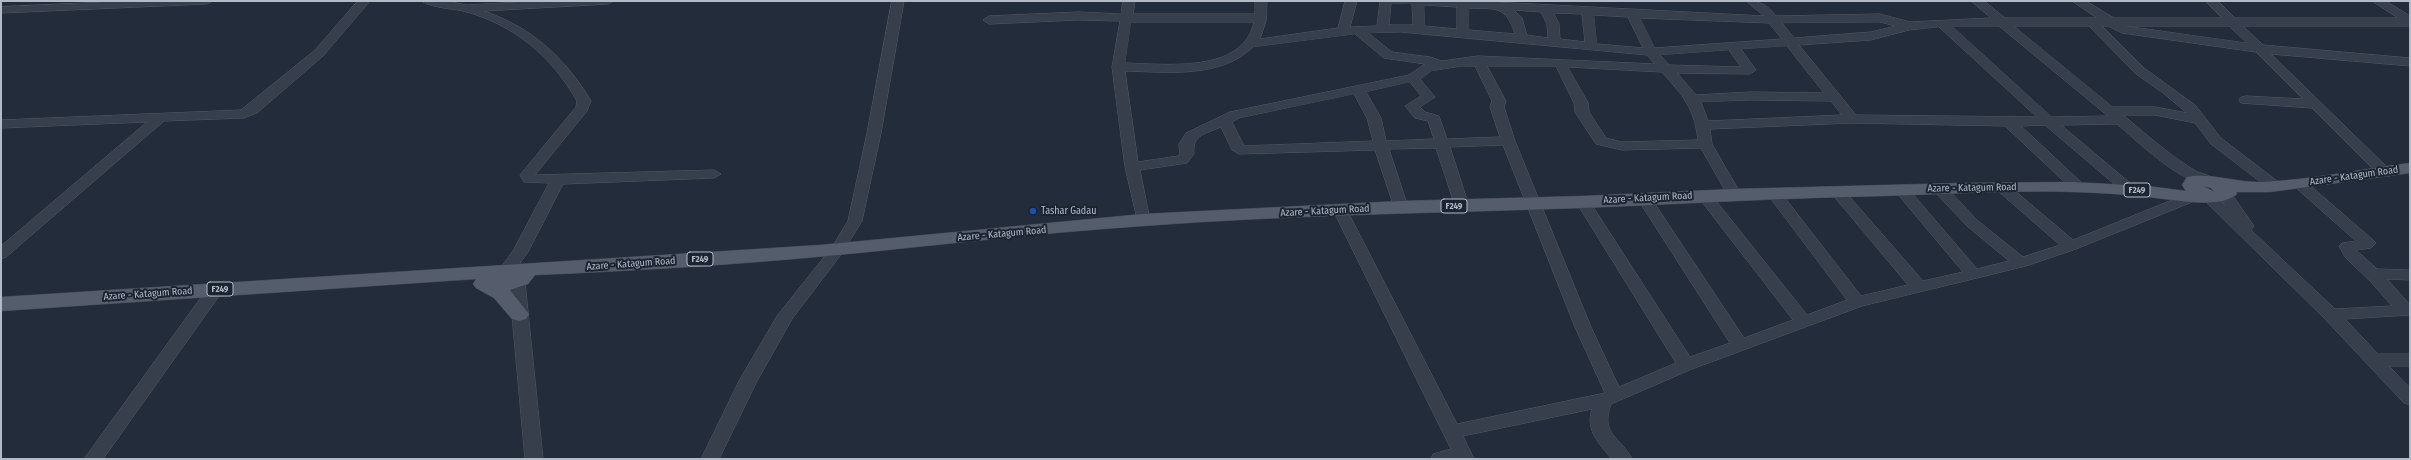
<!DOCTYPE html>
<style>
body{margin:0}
#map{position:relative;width:2411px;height:460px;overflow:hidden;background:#232c3b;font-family:"Fira Sans Condensed",sans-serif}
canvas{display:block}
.frame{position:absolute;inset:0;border:2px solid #b2b9c7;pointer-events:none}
</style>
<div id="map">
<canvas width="2411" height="460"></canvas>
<div class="frame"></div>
</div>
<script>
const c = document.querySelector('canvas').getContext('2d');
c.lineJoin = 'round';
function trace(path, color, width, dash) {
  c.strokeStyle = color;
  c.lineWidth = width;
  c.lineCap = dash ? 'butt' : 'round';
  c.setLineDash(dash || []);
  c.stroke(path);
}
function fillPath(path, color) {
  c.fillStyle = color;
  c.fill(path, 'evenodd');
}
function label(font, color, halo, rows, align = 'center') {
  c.font = font + ' "Fira Sans Condensed",sans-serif';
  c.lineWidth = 4;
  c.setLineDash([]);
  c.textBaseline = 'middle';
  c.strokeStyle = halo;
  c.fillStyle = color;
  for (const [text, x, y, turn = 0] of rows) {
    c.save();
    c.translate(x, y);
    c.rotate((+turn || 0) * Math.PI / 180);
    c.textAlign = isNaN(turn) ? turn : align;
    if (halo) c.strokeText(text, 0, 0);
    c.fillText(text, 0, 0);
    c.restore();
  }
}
const minor = new Path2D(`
 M128,1H213L207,4L1,13V7Z
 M358,1H370L323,56L257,113L244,118L164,121L6,257L1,259V246L147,122L1,128V120L241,110L315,50Z
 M422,1H447L466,5L538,1H614L608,4L484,11C533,28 565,58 591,101L587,111L535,175L714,170L721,174L714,178L563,184L528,252L513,273H501L499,270L513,251L549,183L524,182L520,175L576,107L577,101C552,57 514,24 463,11C454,9 427,7 422,1Z
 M892,1H904L881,133L862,221L843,252L792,319L757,381L719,459H701L739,381L777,316L832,247L848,221L867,133Z
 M1123,1H1135L1133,14H1255V1H1267L1266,21L1260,39L1338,28L1345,1H1357L1350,27L1377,26L1380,1H1475L1764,16L1746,1C1761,1 1767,5 1776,16L1880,14L1910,22L1991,18L1971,1H1984L2005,18H2097L2072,1H2086L2114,18H2222L2205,1H2218L2235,18H2398L2372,1H2386L2410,16V26H2243L2263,45L2410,58V66L2271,54L2390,170L2392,173L2390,176H2380L2312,108L2241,103L2239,100L2241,97L2246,96L2303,99L2256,52L2122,33L2108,26H2102L2144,68L2195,105L2221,138L2281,184L2283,187L2281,190H2271L2211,144L2195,123L2155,115H2123C2146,134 2168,154 2194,170C2200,174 2211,174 2215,181L2213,184C2187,190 2136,140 2117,124L2061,125L2130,183L2132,186L2130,189H2120L2045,125L2021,126L2082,183L2084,186L2082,189H2072L2005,126L1852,123L1710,129L1712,144L1741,194L1734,198L1727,194L1701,148L1622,150L1596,144L1575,112L1574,103L1556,66H1487L1506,101L1504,107L1515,141L1591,327L1619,387L1676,363L1576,202L1578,199H1588L1690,357L1730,343L1637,198L1639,195H1649L1744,338L1793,320L1699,198L1697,195L1699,192H1709L1807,315L1847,300L1768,195L1766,192L1768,189H1778L1861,296L1908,285L1832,194L1830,191L1832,188H1842L1923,281L1963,272L1896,192L1894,189L1896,186H1906L1977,269L2009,261L1967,226L1934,191L1932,188L1934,185H1944L1977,220L2023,257L2060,245L1998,191L1996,188L1998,185H2008L2073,240L2187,194H2197L2199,197L2197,200L2076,249L2026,266L1862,306L1692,369L1611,404C1600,435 1620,436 1632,459H1612C1599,444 1585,430 1592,409L1463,436L1474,459H1431L1433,454L1451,449L1333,210L1335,207L1340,206L1347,210L1457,424L1605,393L1575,327L1503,145L1450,147L1469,206L1462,210L1455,206L1436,148L1389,149L1408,207L1401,211L1394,207L1375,150L1239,154L1232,150L1221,127C1206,134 1192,134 1194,154L1187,163L1140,170L1150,220L1143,224L1138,223L1125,167L1112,67L1120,21L1078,20L989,24L983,20L989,16L1078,12L1121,14ZM1410,3L1412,4L1413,25H1389L1391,4ZM1424,5L1457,7V29L1425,26ZM1469,8C1495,9 1506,5 1515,34L1469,30ZM1514,10L1541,12L1547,24L1548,38L1527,35L1522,18ZM1554,13L1582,14L1585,42L1560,39L1559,24ZM1594,15L1628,17L1643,48L1597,44ZM1640,18L1769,23L1782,39L1655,48ZM1131,22H1254C1243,74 1165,64 1125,63ZM1880,22L1896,26L1871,32L1794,38L1782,23ZM1952,26H1999L2108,116L2052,117ZM2014,26H2089L2136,74L2162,92L2187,113L2155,107H2113ZM2125,26H2229L2247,43ZM1939,27L2037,117L1856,115L1799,45L1871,40L1909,30ZM1401,32L1647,55L1655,64L1478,56L1442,61L1430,57L1392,52L1368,33ZM1355,34L1384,58L1425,64L1409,75L1230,112L1186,133L1179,144L1180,154L1178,156L1138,162L1125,71C1166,72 1221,79 1253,47ZM1787,46L1824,93L1750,92L1696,95L1677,73L1750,74L1756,70L1741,49ZM1729,50L1741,67L1669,65L1660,55ZM1462,66H1475L1492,101L1490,107L1500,137L1447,139L1439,116L1425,112L1420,107L1435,97L1420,79L1431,71ZM1568,67L1662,72C1683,96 1694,107 1698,140L1622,142L1606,138L1589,112L1588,103ZM1410,82L1421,96L1405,106L1415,118L1428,121L1434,139L1386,141L1381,118L1366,92ZM1354,94L1367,118L1373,141L1244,146L1232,122L1239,118ZM1750,100L1831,101L1842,115L1708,121L1701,102Z
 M2300,180L2305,181L2373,240L2376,243L2371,248L2356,250L2377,269L2410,270V280L2387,279L2410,305V315L2345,319L2378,354H2410V366H2389L2410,388V405L2404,403L2325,319L2199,195L2206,191L2211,192L2225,205L2219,196L2226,192L2231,193L2254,226L2251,230L2335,309L2392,306L2371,282L2345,257L2339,246L2342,243L2356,241L2295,187L2293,184Z
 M517,277L523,278L525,282L543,459H525L509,282L511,278Z
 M216,284L222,285L224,289L103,459H84L210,285Z`);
const major = new Path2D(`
 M2410,163V173L2270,192H2236L2237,194C2222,208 2184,201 2164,199C2071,186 1974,193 1881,196C1781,198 1681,204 1580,208C1435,213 1289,215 1143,226C1037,233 932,246 827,256C730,265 632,271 535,275L528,284L510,290L529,314L526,319L519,321L512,319L494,298L476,288L473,284L476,279L1,311V297L820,245L1143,214L1401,201L1583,196L1734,189L1962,183L2071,182L2147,186L2186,191L2182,185L2187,177C2209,172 2237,183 2262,182C2311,180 2361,169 2410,163ZM2203,186L2211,188L2215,192Z`);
const markers = [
 [1033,211,4,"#1a4fb4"]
];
const shields = [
 [2137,190,26],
 [1454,206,26],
 [700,259,26],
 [220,289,26]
];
const shieldNames = [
 ["F249",2137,190],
 ["F249",1454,206],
 ["F249",700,259],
 ["F249",220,289]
];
const streetNames = [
 ["Azare - Katagum Road",2354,176,-8],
 ["Azare - Katagum Road",1972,188,-1],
 ["Azare - Katagum Road",1648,198,-3],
 ["Azare - Katagum Road",1325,211,-3],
 ["Azare - Katagum Road",1002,234,-5],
 ["Azare - Katagum Road",631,264,-4],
 ["Azare - Katagum Road",148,294,-4]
];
const poiNames = [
 ["Tashar Gadau",1041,211]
];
trace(minor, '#525966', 1);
trace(major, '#404854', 1);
fillPath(minor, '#373f4c');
fillPath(major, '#555d6c');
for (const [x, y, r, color] of markers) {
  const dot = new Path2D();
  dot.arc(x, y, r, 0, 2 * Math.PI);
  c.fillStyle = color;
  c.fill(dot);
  trace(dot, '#1c2430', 1.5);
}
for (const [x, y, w] of shields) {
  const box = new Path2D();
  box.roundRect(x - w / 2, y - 7, w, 14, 3);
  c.fillStyle = '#1c2430';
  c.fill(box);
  trace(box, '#b2b9c7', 1);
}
label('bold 9px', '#b2b9c7', null, shieldNames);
label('10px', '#b2b9c7', '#1c2430', streetNames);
label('10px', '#b2b9c7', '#1c2430', poiNames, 'left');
</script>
